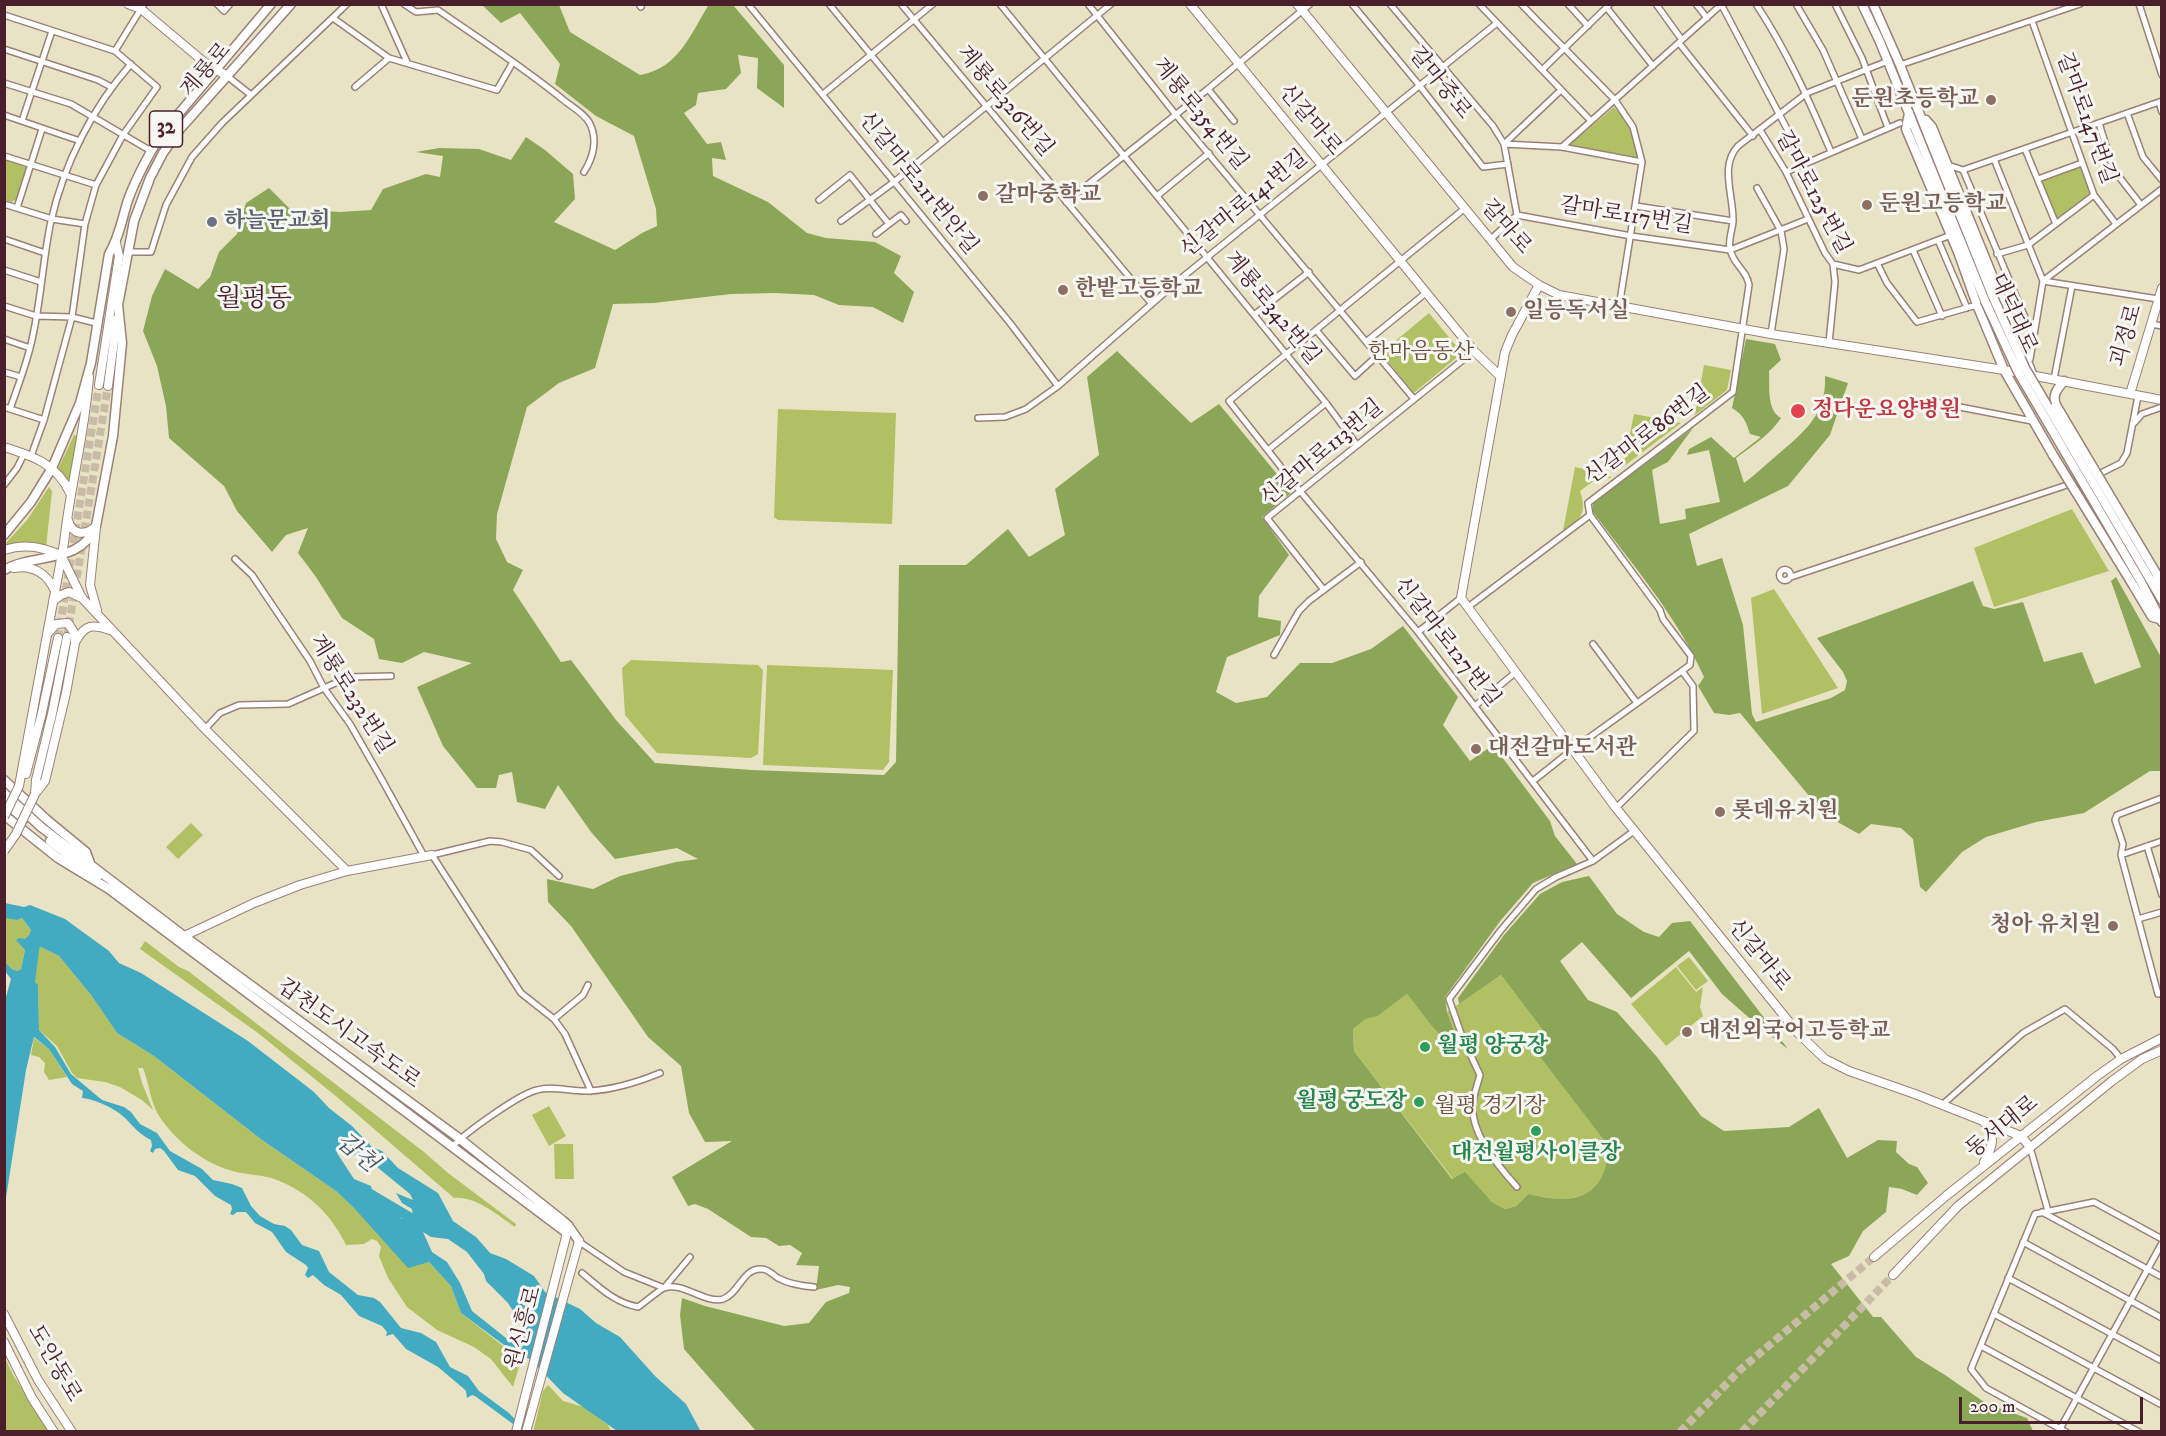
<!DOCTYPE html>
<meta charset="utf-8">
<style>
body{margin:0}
#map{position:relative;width:2166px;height:1436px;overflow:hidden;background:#e9e3c5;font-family:"IM FELL DW Pica",serif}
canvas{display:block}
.frame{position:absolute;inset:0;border:6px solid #4a1f2b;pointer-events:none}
.scale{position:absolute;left:1959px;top:1397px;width:184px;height:27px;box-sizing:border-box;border:3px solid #4a1f2b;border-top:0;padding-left:8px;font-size:18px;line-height:21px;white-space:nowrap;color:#4a1f2b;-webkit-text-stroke:4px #f6f6f2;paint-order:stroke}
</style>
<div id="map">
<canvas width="2166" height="1436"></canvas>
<div class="frame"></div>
<div class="scale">200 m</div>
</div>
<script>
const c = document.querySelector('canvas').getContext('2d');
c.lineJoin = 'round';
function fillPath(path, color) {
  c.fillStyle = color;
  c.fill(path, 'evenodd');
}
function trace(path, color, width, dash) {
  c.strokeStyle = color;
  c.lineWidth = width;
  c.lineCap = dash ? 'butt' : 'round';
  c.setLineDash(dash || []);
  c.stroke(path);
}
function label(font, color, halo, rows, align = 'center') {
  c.font = font + ' "IM FELL DW Pica","Noto Serif KR",serif';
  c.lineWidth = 6;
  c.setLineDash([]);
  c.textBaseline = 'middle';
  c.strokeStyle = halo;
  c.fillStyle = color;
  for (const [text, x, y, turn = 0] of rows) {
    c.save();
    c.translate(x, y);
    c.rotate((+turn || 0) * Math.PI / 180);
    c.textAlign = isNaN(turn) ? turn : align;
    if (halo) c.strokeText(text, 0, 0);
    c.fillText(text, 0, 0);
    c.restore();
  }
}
const green = new Path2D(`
 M1614,107L1632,127L1638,158L1569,145Z
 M4,159L28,168L18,199L11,202L5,200Z
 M2080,166L2091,193L2056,219L2041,182Z
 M1429,313L1462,353L1414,393L1381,353Z
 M1704,365L1731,370L1727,390L1695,415Z
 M778,409L896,413L892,524L778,520L774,517Z
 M1634,414L1681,423L1623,467Z
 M74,435L78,436L70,481L67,483L58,469Z
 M1575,467L1609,475L1611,478L1599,477L1580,491C1587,513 1582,519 1563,531Z
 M49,487L52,491L46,548C32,543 21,541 7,546L5,544L27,520Z
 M2072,509L2109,571L1994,607L1974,548Z
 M1774,589L1838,688L1762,714L1751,598Z
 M631,660L758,665L763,670L758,754L751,758L657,753L625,715L622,668Z
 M767,665L893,670L889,762L883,770L763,765Z
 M191,823L203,835L178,859L166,847Z
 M7,917L17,920L21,917L31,930L29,935L21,944L25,950L21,969L17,971L12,969L5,962L4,918Z
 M145,941L179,967L188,971L424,1152L448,1173L516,1224L515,1227C497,1215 476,1196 454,1198L337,1097L258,1033L140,949Z
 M41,947L59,956L91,995L117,1033L154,1056L262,1140L336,1191L355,1209L429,1262L451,1286L461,1313L521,1360L513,1387L491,1359L474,1347L437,1330L407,1307L388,1278L379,1256L381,1247L377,1241L372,1239L364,1244L346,1245C332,1215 308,1192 277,1180C264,1175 250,1175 236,1172C205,1164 177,1143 159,1116C150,1101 149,1083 143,1068H138L142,1083L153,1110L142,1100L120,1087L105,1082L77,1078L72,1073L57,1046L39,1030L38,985L27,972L36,949Z
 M1689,957L1708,981L1696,990L1677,966Z
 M1676,967L1696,992L1703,987L1700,1007L1703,1016L1666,1046L1631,1004Z
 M1501,975L1545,1033L1530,1046L1543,1061L1606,1143C1606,1151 1607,1161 1605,1168C1593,1206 1559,1201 1528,1194L1516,1206L1505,1209L1492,1202L1465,1173L1453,1179L1354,1051L1353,1029L1366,1019L1378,1016L1407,994L1430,1024L1459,1043L1447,1012Z
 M34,1038L49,1049L67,1077L49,1080L44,1072L45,1063L39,1057L31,1055Z
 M549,1106L566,1136L549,1146L532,1115Z
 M554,1144H573L574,1179H555Z
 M5,1358L13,1375L49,1431H5Z
 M548,1385L563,1401L584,1407L608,1425L611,1431L533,1432L543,1391Z`);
const forest = new Path2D(`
 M482,5H559L570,32L640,75C678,68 689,37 708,6L706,5H733L784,65V108L757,88L758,58L738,55L741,73L726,89L698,93L696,105L684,113L707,144L721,142L726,160L712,158L713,176L768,202L807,233L826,238L875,242L901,256L894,273L914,292L903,323L873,307L839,305L814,295L775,293L731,294L654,303L613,304L595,368L559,383L527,407L497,514L496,539L507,562L523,570L513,590L561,662L571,660L616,720L655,763L752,770L884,775L896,762L899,565H966L1008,529L1029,557L1065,535L1055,489L1099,455L1087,377L1117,351L1191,423L1219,404L1292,492L1262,517L1289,555L1259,596L1258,617L1281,621L1280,635L1227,657L1216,692L1236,703L1267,697L1300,663H1332L1371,649L1403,626L1458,697L1443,725L1470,761L1493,745L1550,821L1555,836L1577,864L1533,883L1501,920L1445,997L1447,1012L1459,1044L1453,1048L1430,1024L1407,994L1378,1016L1366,1019L1353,1029L1354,1051L1452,1179L1465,1172L1492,1202L1505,1209L1516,1206L1528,1194C1559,1201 1593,1206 1605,1168C1607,1161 1606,1151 1606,1143L1543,1061L1530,1046L1545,1033L1501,975L1459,1004L1458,998L1504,935L1540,894L1562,882L1589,876L1617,914L1644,932L1659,937L1672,923L1690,921L1788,1049L1764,1031L1722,994L1689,951L1631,998L1582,942L1560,961L1588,1000L1617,1012L1657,1057L1701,1116L1724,1131L1789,1127L1819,1108L1847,1158L1878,1140L1897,1141L1896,1152L1909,1164L1917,1167L1928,1183L1917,1195L1902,1189L1889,1187L1886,1212L1863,1231L1849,1256L1831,1264L1873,1317H1881L1916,1357L1945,1375L1987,1404L2027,1418L2033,1431H756L684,1349L680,1315L682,1298L705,1306L784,1326L809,1323L826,1302L849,1293L850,1287L838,1285L816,1290L819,1266L796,1265L802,1253L790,1245L779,1246L766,1238L751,1237L708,1209L695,1204L688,1206L672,1177L732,1141L705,1142L689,1113L681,1066L648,1037L571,926L548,902L547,879L593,889L620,876L676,862L698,859L677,848L615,859L591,832L558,785L545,809L517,802L512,772L499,775L496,788H477L443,746L417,687L472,663L424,652L402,663L379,659L374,639L342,618L316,577L298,553L308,528L286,535L272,552L237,511L224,486L169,438L166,406L157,366L143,331L152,296L165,269L198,289L210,277L219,252L237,234L246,203L269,188L290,209L340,212L371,210L383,189L426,174L440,177L443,156L416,152L439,148L479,149L511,160L526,137L545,150L573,174L575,199L554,222L615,250L642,233L657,226L656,209L634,136L596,116L555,84L560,64L520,13L501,23Z
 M1746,339L1775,344L1781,360L1769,371C1770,385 1766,410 1781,418C1771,434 1752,446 1736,458L1744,483C1755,475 1765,465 1776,456C1803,433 1827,415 1825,376L1848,383L1830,435L1788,486L1689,534L1697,566L1722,558L1743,625L1752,714L1756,722L1831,698L1845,690L1847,681L1843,672L1817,638L1973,581L1983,606L1994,609L2023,602L2044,662L2082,652L2095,684L2141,667L2111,581L2116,577L2161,657V771H2150L2084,813L2036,822L1986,837L1962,852L1926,892L1920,887L1913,839L1901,828L1871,824L1859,834L1825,815L1740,713L1729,715L1714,713L1698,686L1704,677C1677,616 1632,564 1593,512V503L1693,428L1668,462L1652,470L1660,524L1686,519L1685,509L1720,502L1709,450L1687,455L1689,449L1711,437L1734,458L1761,437L1750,434C1746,422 1744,415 1732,408Z`);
const water = new Path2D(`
 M5,903L24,907L30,905L65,919L109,951L119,963L141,973L248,1041L314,1092L329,1108L352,1126L372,1147L382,1151L398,1168L438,1193L453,1221L476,1237L490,1253L506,1259L534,1276L545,1292L580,1309L596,1323L620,1337L655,1376L686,1404L700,1430L704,1431H617L563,1393L531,1360L504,1345L461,1313L451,1286L429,1262L408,1268L355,1209L336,1191L262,1140L154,1056L117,1033L91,995L59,956L41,947L36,949L27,972L38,985L39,1030L55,1047L71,1074L102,1100L124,1107L131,1112L140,1124L157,1133L170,1151L202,1169L213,1180L232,1184L242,1188L251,1206L260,1216L274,1224L285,1226L291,1230L302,1245L319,1251L329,1272L358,1295L374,1298L380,1302L401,1328L421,1333L436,1342L450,1367L468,1376L479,1391L509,1413L526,1431H517L513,1424L475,1396L472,1395L467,1398L466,1391L463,1388L438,1367L406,1349L393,1334L386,1336L387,1332L382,1326L359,1316L341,1295L324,1285L313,1275L308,1278L305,1275L308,1268L306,1265L286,1252L272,1232L255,1223L246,1212H237L233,1215L230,1214L232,1209L231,1205L215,1196L195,1176L178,1170L164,1151L160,1148L155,1149L153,1153L150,1151L152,1146L151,1140C139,1134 134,1127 125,1118C115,1108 94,1099 82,1098L83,1091L72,1084L49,1049L34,1037L26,1070L5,1204L4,1004L11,979L5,971V962L12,969L17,971L21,969L25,950L16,940L19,938L25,939L29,935L31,930L22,918L17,920L5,918ZM340,1148C350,1151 356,1153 361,1163L377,1167L410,1194L413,1200L396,1193L402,1203L412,1209L413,1217L402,1219L395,1212L375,1200L371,1186L354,1179L337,1153ZM423,1232L431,1237L448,1239L467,1252L484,1274L486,1281L508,1303L524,1328L519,1339L511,1342L472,1311L460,1283L447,1262L432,1252Z`);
const river = new Path2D(`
 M29,990L35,942
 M362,1189L421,1224`);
const secondaryTunnel = new Path2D(`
 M67,637L108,386
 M58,638L99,385
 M1680,1432L1741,1369L1874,1257
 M1742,1432L1893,1275`);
const street = new Path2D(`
 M217,4L224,11L230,4
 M381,4L407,62
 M404,4L416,12L438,10C481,40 526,69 566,102C574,108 586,115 590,124C598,140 593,158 584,172
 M639,4L641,7
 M748,4L1010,323L1058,386
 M829,4L943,142
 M901,4L1151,303
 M1000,4L1326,403L1357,445
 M1088,4L1176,115L1414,399
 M1352,4L1419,85L1483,167L1508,164
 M1390,4L1493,126L1504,144L1517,215L1490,240
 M1479,4L1591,121
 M1521,4L1615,100L1633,127L1642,162L1619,307
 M1568,4L1588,26
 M1656,4L1682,40
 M1696,4L1707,18
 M1721,4L1805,163
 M1756,4C1787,51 1809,100 1831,152
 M1796,4L1823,50L1862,139
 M1835,4L1862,58L1888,128
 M2139,4L2162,75
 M1607,8L1653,66
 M4,15L115,51L157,87L123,135L96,185L85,224L72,317L44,420L31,456
 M333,18L389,58L497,90L513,62
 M2032,21L2094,195L2116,224
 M1679,43L1753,136
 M4,49L98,80L111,87
 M115,51L144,4
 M1900,65L2080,4
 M1542,70L1610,4
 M227,76L251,95
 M4,83L71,104L151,151
 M355,87L389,58
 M1208,89L1234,121
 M823,94L933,4
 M2159,102L2162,112
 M2127,113L2143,157L2162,180
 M4,115L80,141
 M22,121L52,31
 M2099,123L2113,169L2141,205
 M1760,130L1786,172L1825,253L1833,264L1835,282L1829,343
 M1504,144L1562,147L1642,162
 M1504,144L1561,90
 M1562,147L1722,4
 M2025,149L2056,224
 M4,156L96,185
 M1994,159L2043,281L2158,299
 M1948,165L1963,170L2162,101
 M1963,170L2032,334
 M1786,172L1900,123
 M2038,179L2082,163
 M1757,188L1781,231L1784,249L1771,334
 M1157,196L1209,153
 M819,200L850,175L889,224L901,215L906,221
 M1066,202L1208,89L1310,4
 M4,204L52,219L85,224
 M1636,206L1733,221
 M17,208L42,129
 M1464,209L1229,401L1300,491L1418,632L1593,861
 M1517,215L1631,236L1730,250L1808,219
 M841,221L894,182L1111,4
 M876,234L889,224
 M4,239L45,253
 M1938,240L1967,308
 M1913,250L1942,316
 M127,252H151L166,205L192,157L222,123L347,4
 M1997,254L2028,245L2094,195
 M1877,263L1887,283L1917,322L1977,305
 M1833,264L1859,270L1951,235
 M4,270L41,282
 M4,306L36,316L72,317L96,323
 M1254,315L1309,272
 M2151,324L2162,326
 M1316,330L1355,376L1378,355
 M4,339L30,348
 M1367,341L1427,292
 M2030,359L2043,281L2162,189
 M4,372L21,377
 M2054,379L2072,286
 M1939,403L2032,421
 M4,407L44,420
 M10,409C17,389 25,368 30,348C41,306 42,263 51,221C64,164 92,108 131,64
 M978,418L1005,417L1026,409L1058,386L1179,280L1497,23
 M2134,423L2142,414L2162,407
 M1268,450L1326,403
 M2097,475L2121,463L2127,453L2138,396
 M4,485L17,468L24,454
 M235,559L252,575L310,661L324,688L350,724L381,778L424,856
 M1779.5 575a5.5 5.5 0 1 1 11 0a5.5 5.5 0 1 1-11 0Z
 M1791,577L2082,480
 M1324,590L1267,518L1474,351
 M1468,607L1590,515
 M1418,632L1461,598
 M1593,644L1637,703
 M1274,655L1299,611L1309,601L1361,562
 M1475,706L1516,672
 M205,729L220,713L239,705L288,704L349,677L391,676
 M1533,781L1572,750L1690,665L1691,656L1663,619L1660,610L1590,515L1588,503L1733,392L1749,285C1747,270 1733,265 1730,249C1728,240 1732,231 1733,222C1734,196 1719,166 1738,146L1807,93L1888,61
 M2162,798L2117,815L2115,820L2123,844L2121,855L2158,994L2162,993
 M1616,808L1694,731L1693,686L1682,671
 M2147,846L2162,895
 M2121,855L2162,841
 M559,876L531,850L502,842L490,841L432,855L521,993L554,1019L565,1034L591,1091
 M2138,919L2162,912
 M554,1019L583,995L588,985
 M1942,1105L2023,1033L2065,1009L2113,1049L2121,1059
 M452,1147C465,1133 519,1094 537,1090C553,1085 571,1092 588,1091C612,1090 638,1082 660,1073
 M2030,1147L2048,1211
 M1517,1187C1498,1166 1469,1132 1473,1102C1474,1093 1478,1083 1480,1075L1463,1039L1449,999L1501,930L1536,889L1556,877L1593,861L1634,831
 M2042,1212L2162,1277
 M578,1241L624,1272L664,1288L690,1257
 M2023,1242L2162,1318
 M582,1273C599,1287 615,1303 638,1307C644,1303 659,1290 664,1288C682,1281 705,1304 723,1299C739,1294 743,1267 762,1269C768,1269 773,1275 778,1278C789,1284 801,1286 814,1287
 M2008,1278L2162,1361
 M1994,1314L2162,1405
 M1981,1346L2139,1432
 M2060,1429L2162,1243
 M2066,1432L1986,1388L1971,1369L2035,1214L2094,1202L2162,1239`);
const secondary = new Path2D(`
 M128,4L141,9L204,62L227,76
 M1190,4L1474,351L1500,376
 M1297,4L1513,267L1539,285L1559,295L1771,334L2004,370L2162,400
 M1539,285L1512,335L1505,352L1461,598L1616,808L1798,1033L1825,1059L1849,1071L1915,1094L2021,1136L2030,1147
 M99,385L119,256L116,243
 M108,386L117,319
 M2130,394L2162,288
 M4,447C33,456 57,464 70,493
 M68,520C72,535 84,536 95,527
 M96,527L90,585L97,610
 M4,550C25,543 41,547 61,555L82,598L205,729L347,871
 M14,568C32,565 46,573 54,589
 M53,601L61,595L69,592L82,598
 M76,641C85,624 93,624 110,630
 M26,774L41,717L58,638
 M19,786L64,543C70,487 85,433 89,377
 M35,794L45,781L66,693L75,643V634L68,623L56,624L49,632
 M35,794L36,780L52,714L67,637
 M180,938L254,903L300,885L347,871L432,855
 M1984,1162C1993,1147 1996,1137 1984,1122
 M1874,1257L1946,1196L2097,1076L2121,1059L2162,1038
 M1893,1275L1958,1206L2112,1081L2142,1059L2162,1050
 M4,1314L38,1380L72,1432
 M4,1342L32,1398L54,1432
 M516,1432L567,1233
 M526,1432L579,1241`);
const primary = new Path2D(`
 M1862,4L1880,42L1985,301
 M1873,4L1900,65L1993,297
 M1909,113L1906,129L1958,252L1977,305L2004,370L2053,455
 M1926,120L1932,127L2033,376
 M2056,405C2052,395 2057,389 2064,381
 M4,535L31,502L52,468L80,403L91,363L109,254C119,238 122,219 128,200C136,178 148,156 160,136L271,4
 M4,570C36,552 80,565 96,526L113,436L122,343L118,305L134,221L150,178L163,153L180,129L291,4
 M2156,573L2162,586
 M2148,576L2162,600
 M2140,580L2162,622
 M2133,585L2152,617L2160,619
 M4,780L46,819L86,852L90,863
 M4,793L41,827L184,936L460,1139L562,1220L568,1225L579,1241
 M4,802L24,819
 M4,815L58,858L109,889L567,1233
 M50,841L97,878`);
const secondaryBridge = new Path2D(`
 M4,817L19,786
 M4,851L16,834L35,794`);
const primaryBridge = new Path2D(`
 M1993,297L2025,368L2148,576
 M1985,301L2018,372L2140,580
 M2056,405L2156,573
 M2053,455L2133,585`);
const markers = [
 [1991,100,6,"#8d6e63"],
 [983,196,6,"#8d6e63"],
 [1867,205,6,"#8d6e63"],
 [212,222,6,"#6b7280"],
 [1063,290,6,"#8d6e63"],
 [1511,312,6,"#8d6e63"],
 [1798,411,8,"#e0444e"],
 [1476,749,6,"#8d6e63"],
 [1720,812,6,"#8d6e63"],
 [2113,926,6,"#8d6e63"],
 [1687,1032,6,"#8d6e63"],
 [1425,1047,6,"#2e9e5b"],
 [1419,1102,6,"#2e9e5b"],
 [1536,1131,6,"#2e9e5b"]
];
const shields = [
 [166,129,33]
];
const shieldNames = [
 ["32",166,129]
];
const streetNames = [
 ["계룡로",207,71,-49],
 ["갈마중로",1439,84,51],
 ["계룡로326번길",1004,102,50],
 ["계룡로354번길",1199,115,51],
 ["갈마로147번길",2085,119,70],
 ["신갈마로",1309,121,50],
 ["신갈마로211번안길",917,184,51],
 ["갈마로125번길",1812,193,62],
 ["신갈마로141번길",1245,205,-39],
 ["갈마로117번길",1626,217,9],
 ["갈마로",1505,228,49],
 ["계룡로342번길",1271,309,51],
 ["대덕대로",2012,314,66],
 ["괴정로",2128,336,-74],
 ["신갈마로86번길",1648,436,-37],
 ["신갈마로113번길",1323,454,-40],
 ["신갈마로127번길",1446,643,52],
 ["계룡로232번길",350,695,58],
 ["신갈마로",1758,956,51],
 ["갑천도시고속도로",348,1035,36],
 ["동서대로",2003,1128,-39],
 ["원신흥로",525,1328,-75],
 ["도안동로",53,1364,60]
];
const educationNames = [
 ["둔원초등학교",1979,100,"right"],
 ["갈마중학교",995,196],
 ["둔원고등학교",1879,205],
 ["한밭고등학교",1075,290],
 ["일등독서실",1523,312],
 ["대전갈마도서관",1488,749],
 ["롯데유치원",1732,812],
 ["청아 유치원",2101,926,"right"],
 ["대전외국어고등학교",1699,1032]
];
const worshipNames = [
 ["하늘문교회",224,222]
];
const parkNames = [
 ["한마음동산",1421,353],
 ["월평 경기장",1490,1107]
];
const healthNames = [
 ["정다운요양병원",1812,411]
];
const leisureNames = [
 ["월평 양궁장",1437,1047],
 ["월평 궁도장",1407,1102,"right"],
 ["대전월평사이클장",1536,1154,"center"]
];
const waterNames = [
 ["갑천",356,1154,40]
];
const quarterNames = [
 ["월평동",254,301]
];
fillPath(green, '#b1c062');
fillPath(forest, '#8ca658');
fillPath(water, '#42abc2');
trace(river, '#42abc2', 10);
trace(secondaryTunnel, '#c9bca6', 8, [8, 4]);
trace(street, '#9a8178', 8);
trace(secondary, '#9a8178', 10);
trace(primary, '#9a8178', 11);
trace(street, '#fff', 5);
trace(secondary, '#fff', 8);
trace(primary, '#fff', 8);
trace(secondaryBridge, '#9a8178', 10, []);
trace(primaryBridge, '#9a8178', 11, []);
trace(secondaryBridge, '#fff', 8);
trace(primaryBridge, '#fff', 8);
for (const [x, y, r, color] of markers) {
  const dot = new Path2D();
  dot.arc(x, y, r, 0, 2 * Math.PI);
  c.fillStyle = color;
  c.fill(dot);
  trace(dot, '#f6f6f2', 2);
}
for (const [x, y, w] of shields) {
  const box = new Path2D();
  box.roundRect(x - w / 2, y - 18, w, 36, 4.5);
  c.fillStyle = '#f6f6f2';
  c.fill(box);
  trace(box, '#4a1f2b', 1.5);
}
label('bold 21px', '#4a1f2b', null, shieldNames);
label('22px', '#4a1f2b', '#f6f6f2', streetNames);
label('bold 22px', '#785e54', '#f6f6f2', educationNames, 'left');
label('bold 22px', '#5b616d', '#f6f6f2', worshipNames, 'left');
label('22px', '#694f3c', '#f6f6f2', parkNames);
label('bold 22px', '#be3a42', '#f6f6f2', healthNames, 'left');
label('bold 22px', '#27864d', '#f6f6f2', leisureNames, 'left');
label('italic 24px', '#475767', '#f6f6f2', waterNames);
label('26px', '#4a1f2b', '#f6f6f2', quarterNames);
</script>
